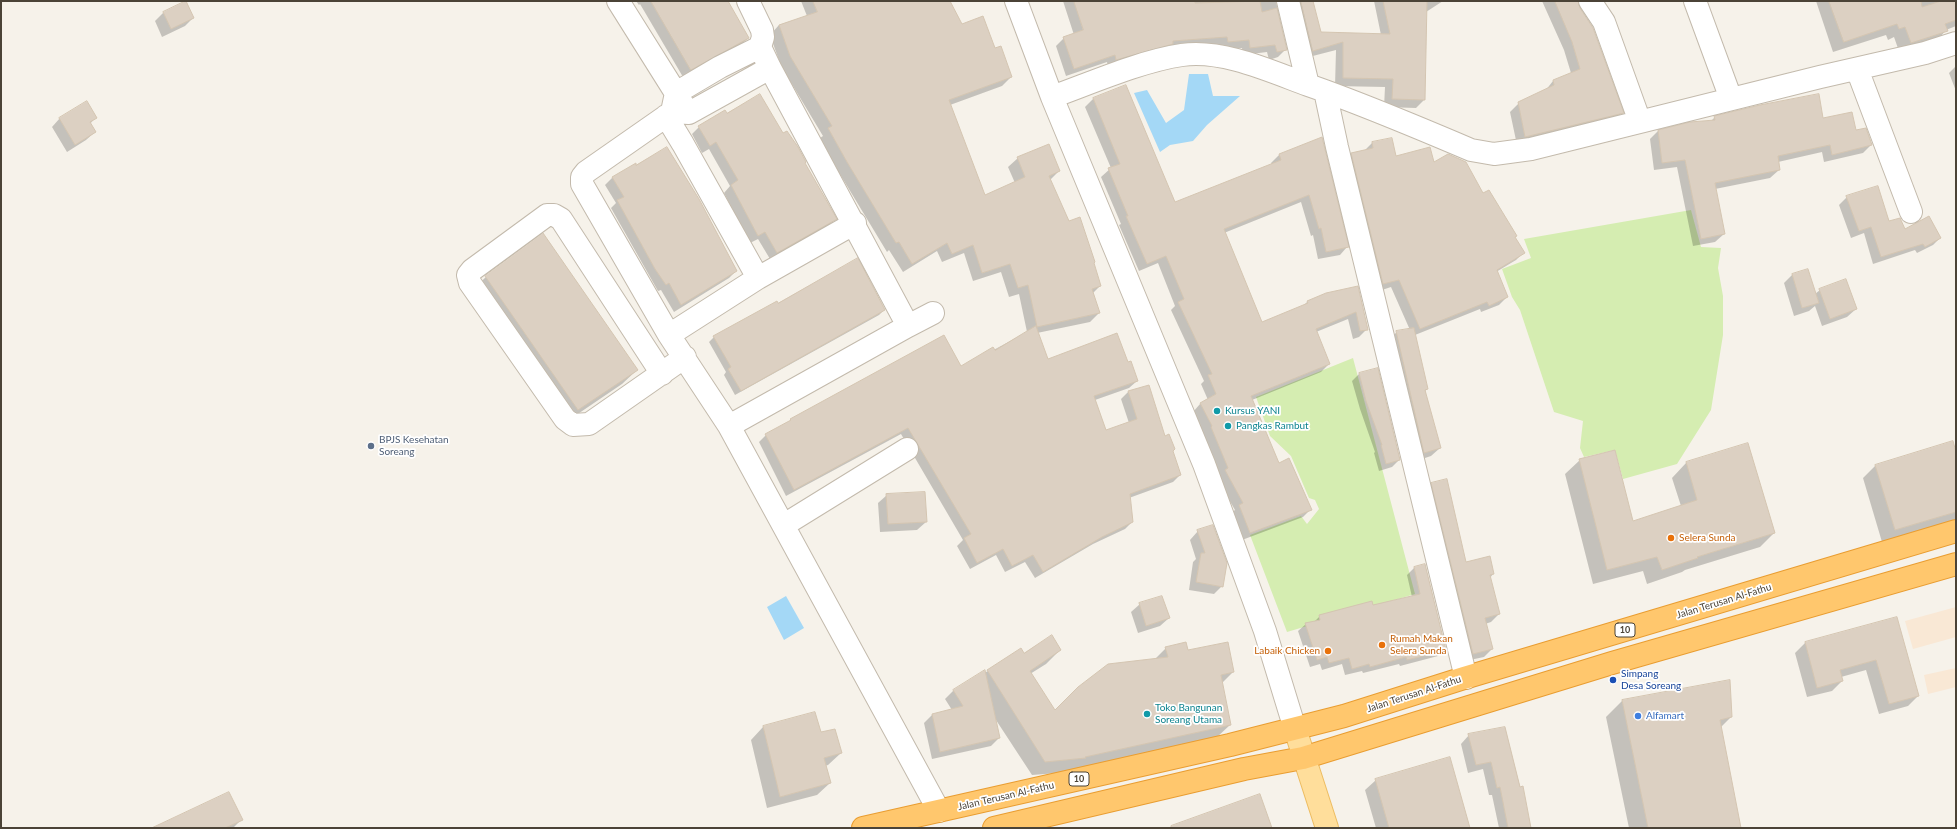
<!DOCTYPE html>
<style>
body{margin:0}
#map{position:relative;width:1957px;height:829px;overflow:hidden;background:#f6f2ea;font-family:Lato,sans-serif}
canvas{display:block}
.frame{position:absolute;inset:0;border:2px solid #4b4337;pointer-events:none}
</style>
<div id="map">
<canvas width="1957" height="829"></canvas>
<div class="frame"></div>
</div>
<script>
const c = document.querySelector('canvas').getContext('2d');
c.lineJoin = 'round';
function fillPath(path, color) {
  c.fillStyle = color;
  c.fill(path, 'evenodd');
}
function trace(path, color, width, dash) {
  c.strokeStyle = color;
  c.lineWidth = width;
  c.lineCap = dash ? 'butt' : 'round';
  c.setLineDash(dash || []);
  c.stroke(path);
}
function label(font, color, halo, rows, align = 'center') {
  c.font = font + ' Lato,sans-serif';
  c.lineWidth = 3.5;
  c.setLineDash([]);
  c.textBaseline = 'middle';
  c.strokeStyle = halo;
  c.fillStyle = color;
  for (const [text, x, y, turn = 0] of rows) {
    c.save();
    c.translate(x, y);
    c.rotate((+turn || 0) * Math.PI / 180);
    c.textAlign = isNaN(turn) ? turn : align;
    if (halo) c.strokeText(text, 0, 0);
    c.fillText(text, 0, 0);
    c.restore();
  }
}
const commercial = new Path2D(`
 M1956,607V637L1913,649L1905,621Z
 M1956,668V687L1928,694L1924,675Z`);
const green = new Path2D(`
 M1691,210L1701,247L1721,248L1718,268L1723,296V335L1711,410L1677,464L1623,479L1615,450L1584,457L1580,448L1583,421L1554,412L1520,310L1512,297L1502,269L1531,258L1524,239Z
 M1353,358L1415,594L1287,632L1250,535L1301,516L1307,524L1319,509L1315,500L1309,498L1291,456L1270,436L1256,397Z`);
const water = new Path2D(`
 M1189,74H1208L1213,96H1240L1207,125L1193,141L1170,145L1160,152L1134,93L1147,90L1166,123L1184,110Z
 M786,596L804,628L784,640L767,607Z`);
const shadow = new Path2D(`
 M636,1H727L748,38L740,46L683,77L640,4L639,5Z
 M801,1H949L961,25L994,49L1011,77L1002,86L950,105L985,197L1015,183L1008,167L1018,158L1059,171L1050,180L1069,222L1093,264L1100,286L1093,293L1099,313L1090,322L1037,333L1048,360L1128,363L1137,381L1129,388L1095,400L1106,431L1129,423L1121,399L1128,392L1148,386L1164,438L1172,452L1180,475L1173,482L1129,498L1132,522L1125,529L1093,544L1035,578L1025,562L1005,572L996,555L970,569L957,546L963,540L901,434L786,496L759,442L766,435L786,424L791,420L960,368L1027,332L1019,294L1009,297L1001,272L973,281L964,253L942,262L937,251L903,272L889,250L887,252L838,171L820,138L823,136L781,66L770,35L779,25L807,16Z
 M1063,1H1276L1286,49L1278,57L1269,60L1267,52L1243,55L1242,48L1220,50V44L1168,48L1108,67L1107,62L1066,76L1056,46L1064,38L1074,35Z
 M1290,1H1312L1320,33L1381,35L1374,1H1443L1426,12L1424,100L1416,108L1384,107L1385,87L1335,86L1336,50L1305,58Z
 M1542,1H1577L1622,113L1614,121L1517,145L1510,112L1519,103L1545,91L1553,81L1571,73L1564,50Z
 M1816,1H1956V26L1946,30L1936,42L1900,54L1894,37L1888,40L1886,35L1833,52Z
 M163,13L193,18L185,26L162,37L155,21Z
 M1956,66V91L1949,73Z
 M1125,86L1174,203L1272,165L1271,163L1279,155L1321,138L1347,247L1340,255L1318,259L1313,235L1311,236L1301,202L1224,233L1261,323L1303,306L1308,301L1357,287L1367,329L1359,337L1353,339L1348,319L1316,332L1329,364L1321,372L1252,400L1278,464L1311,509L1303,517L1242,540L1231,513L1235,510L1217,479L1220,476L1203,436L1204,435L1193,412L1200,404L1208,400L1201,384L1204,381L1171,310L1175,306L1158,263L1139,271L1119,225L1121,224L1101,177L1111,168L1085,107L1093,99Z
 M727,114L783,135L804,163L835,219L828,226L770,259L758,239L750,243L724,193L730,186L709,149L702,153L692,134L699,127Z
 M96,117L90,124L95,132L86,140L67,152L52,127L60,118Z
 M1715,117L1822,120L1856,132L1871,145L1863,153L1824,162L1822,152L1778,162L1779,170L1770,178L1715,189L1724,234L1715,242L1693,246L1677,167L1654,170L1650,139L1658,131L1710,122Z
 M1391,139L1395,158L1433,163L1483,195L1516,236L1514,238L1523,253L1516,260L1496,272L1507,297L1499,305L1481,312L1480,309L1415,335L1427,389L1425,391L1440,448L1431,456L1416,461L1388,340L1397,332L1410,330L1391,287L1376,292L1344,161L1352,153L1365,150L1372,143Z
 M613,177L736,271L729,278L674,312L661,290L658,291L611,208L616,203L605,185Z
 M1847,197L1904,231L1940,238L1933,245L1917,253L1915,250L1873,264L1864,233L1851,238L1839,205Z
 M543,235L637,370L622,384L563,424L471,291L486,277Z
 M1807,270L1815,294L1820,290L1856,309L1847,317L1822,326L1815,306L1809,311L1794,316L1784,283L1792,275Z
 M777,305L884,310L879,315L735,395L724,375L726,372L709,342L714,337Z
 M1359,374L1399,460L1392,467L1379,471L1374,453L1375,452L1360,409L1352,381Z
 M1747,445L1774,533L1760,547L1685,570L1682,572L1647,584L1643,571L1593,584L1565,474L1580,460L1633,522L1681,506L1672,478L1686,463Z
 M1956,455V520L1882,542L1863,478L1875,466Z
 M1432,484L1465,563L1493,574L1490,578L1499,614L1491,622L1485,624L1492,649L1484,657L1465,661L1424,491Z
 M887,495L926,522L917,530L880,532L878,503Z
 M1198,531L1222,586L1214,594L1189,590L1193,562L1196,559L1190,540Z
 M1425,565L1445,649L1438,656L1400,666L1399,664L1363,673L1362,671L1345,675L1342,664L1322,670L1320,664L1310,667L1298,631L1306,624L1314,622L1320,616L1412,597L1407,575L1414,568Z
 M1140,604L1169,618L1160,626L1138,633L1131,612Z
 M1896,618L1918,696L1908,706L1879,714L1866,670L1841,677L1842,681L1832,691L1807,697L1795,653L1805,643Z
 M1166,648L1187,651L1233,672L1222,683L1230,725L1216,738L1071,772L1032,775L994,717L999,738L991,746L932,759L924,723L932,715L952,710L945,699L953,691L984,671V673L1024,654L1060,650L1046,664L1030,674L1054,711L1155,659Z
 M1622,701L1731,717L1720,728L1740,828H1629L1606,717Z
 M763,727L820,734L841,753L828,765L825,766L830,783L817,795L767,808L751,740Z
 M1505,728L1530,826L1532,828H1499L1492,795H1489L1483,769L1468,773L1461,744L1469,735Z
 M1376,780L1466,828H1376L1365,790Z
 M242,819L233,828H156Z`);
const building = new Path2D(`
 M186,1L194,18L171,29L163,12Z
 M651,1H728L749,38L691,70Z
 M813,1H950L962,24L983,16L995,48L1001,46L1012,77L949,100L985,195L1025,177L1017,157L1049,144L1060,171L1049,176L1069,221L1080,217L1095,262L1094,263L1101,286L1092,289L1100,313L1037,327L1028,285L1018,288L1010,264L982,273L973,245L952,254L947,243L912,264L899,242L896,243L847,162L828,128L832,126L790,56L779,25L817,12Z
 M1074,1H1195V3L1260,1L1262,12L1277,8L1287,50L1277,52L1275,45L1250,48L1249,40L1228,42L1227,37L1173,41V44L1116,60L1115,55L1074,69L1063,37L1083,30Z
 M1301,1H1313L1321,32L1390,34L1383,1H1427L1425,100L1392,99L1393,79L1343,78V42L1313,51Z
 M1555,1H1578L1580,8L1593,28L1624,113L1525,137L1518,102L1554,85L1553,80L1580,69L1572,42Z
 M1829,1H1921L1922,7L1941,1H1956V20L1945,24L1948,31L1911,43L1905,27L1899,29L1897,24L1844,42Z
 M1126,85L1175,202L1281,160L1279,154L1322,137L1349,247L1326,252L1321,228L1319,229L1309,195L1224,229L1262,322L1308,303L1307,301L1326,293L1358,286L1368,330L1360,331L1356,312L1316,329L1330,364L1251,396L1279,463L1289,458L1312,510L1250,533L1239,505L1243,503L1225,470L1228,468L1211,427L1212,426L1200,403L1216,394L1208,375L1212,374L1178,302L1184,299L1166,256L1147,264L1126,216H1128L1108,168L1120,164L1093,98Z
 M760,94L783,133L787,131L798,147L806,162L805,163L837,219L777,253L765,232L758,236L731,185L738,180L716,142L710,146L698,126L725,110L727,113Z
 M1819,94L1823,118L1852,112L1856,130L1866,128L1872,145L1832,155L1830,145L1778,156L1780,170L1715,183L1725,234L1701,239L1685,160L1662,163L1658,130L1690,122L1715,120L1714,116L1760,105Z
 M87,101L97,118L90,122L96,132L75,145L59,118Z
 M1392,138L1396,156L1430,147L1434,162L1448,154L1466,162L1483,193L1489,190L1517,236L1515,237L1525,253L1497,270L1508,297L1489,306L1487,302L1420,329L1399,280L1383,284L1351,153L1373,148L1372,142Z
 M667,147L699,199L737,271L681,305L669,283L666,285L655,269L617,200L624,197L612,177L636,163V165Z
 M1878,186L1889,221L1900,218L1905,229L1929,216L1941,238L1925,247L1923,244L1881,257L1871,227L1859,231L1846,196Z
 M543,233L638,370L578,410L485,276Z
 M858,258L885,310L741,391L728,369L731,367L713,336L777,301L778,303Z
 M1808,269L1819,303L1802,308L1792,274Z
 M1846,279L1857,309L1830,319L1819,289Z
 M1036,326L1048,359L1117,333L1128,362L1131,361L1138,381L1094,396L1106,430L1137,419L1128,391L1149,385L1165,436L1169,434L1175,449L1173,451L1181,475L1130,494L1133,522L1102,537L1043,572L1033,555L1012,566L1003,549L977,563L964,538L971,534L908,428L794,490L765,434L791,420L790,419L944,335L961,366L993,347L995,350Z
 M1414,328L1428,389L1425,390L1441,448L1424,453L1396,331Z
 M1378,368L1400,460L1386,464L1381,445H1382L1366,401L1359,373Z
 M1953,441L1956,452V512L1895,530L1875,465Z
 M1748,443L1775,533L1697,557L1698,558L1662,570L1657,557L1607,570L1579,459L1615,450L1633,521L1697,500L1686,462Z
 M1447,479L1466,562L1490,556L1494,574L1490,575L1500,614L1485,618L1493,649L1473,654L1431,483Z
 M925,492L927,522L888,524L886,494Z
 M1213,525L1227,563L1223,587L1196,582L1201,553H1205L1197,530Z
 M1425,564L1446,650L1407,660L1406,657L1370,667L1369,664L1352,669L1349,658L1329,663L1327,657L1317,660L1305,623L1320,620L1319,615L1372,601L1373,605L1420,594L1414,567Z
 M1162,596L1170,618L1146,626L1139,603Z
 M1897,617L1919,696L1889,704L1876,660L1840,670L1843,681L1817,688L1805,642Z
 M1052,635L1061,650L1030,671L1055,710L1078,687L1108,664L1168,657L1165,647L1186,642L1188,650L1228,642L1234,672L1221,675L1231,725L1085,757L1086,758L1045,762L987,670L1021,648L1024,653Z
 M985,670L1000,738L940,752L932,714L963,706L953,690Z
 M1730,680L1732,717L1720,720L1741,828H1648L1622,700Z
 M815,712L821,732L835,729L842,753L824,758L831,783L780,797L763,726Z
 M1505,727L1520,787L1523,786L1531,828H1508L1500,787L1497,788L1491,762L1476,765L1468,734Z
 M1450,757L1470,828H1389L1375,779Z
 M229,792L243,820L225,828H152Z
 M1260,794L1272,828H1171V826Z`);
const minor = new Path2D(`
 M618,1L684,106
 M1016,1L1052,97L1204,464L1265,631L1295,729
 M1288,1L1308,85
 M1590,1L1604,22L1640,122
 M1695,1L1731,99
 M760,47L720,67L676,93L672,112L689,113L770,68
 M1857,69L1911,212
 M1325,91L1337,147L1466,678
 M1052,97C1091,83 1141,61 1182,55C1222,49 1270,71 1308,85C1363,104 1417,127 1471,150L1494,154L1531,149L1820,77L1925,53L1956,43
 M666,116L683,144L758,278
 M855,223L758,278L669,335L729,426L939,811
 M908,326L933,313
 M669,335L582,184V177L586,172L672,112
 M662,374L561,219L554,215H547L472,270L468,275L470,283L565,419L573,425L589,424L685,357
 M729,426L908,326L770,68L760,47L763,37L762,30L748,1
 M784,525L907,449`);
const major = new Path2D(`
 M1295,729L1327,828`);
const highway = new Path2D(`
 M863,828L1230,745L1344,716L1464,678L1956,531
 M994,828L1244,769L1303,758L1612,663L1956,564`);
const markers = [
 [1217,411,4,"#0f9aa8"],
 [1228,426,4,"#0f9aa8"],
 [371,446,4,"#5c6f8a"],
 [1671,538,4,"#e8710a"],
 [1382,645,4,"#e8710a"],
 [1328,651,4,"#e8710a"],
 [1613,680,4,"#1a4fb4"],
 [1147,714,4,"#0f9aa8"],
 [1638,716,4,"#3f7fe0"]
];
const shields = [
 [1625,630,20],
 [1079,779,20]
];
const shieldNames = [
 ["10",1625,630],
 ["10",1079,779]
];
const cultureNames = [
 ["Kursus YANI",1225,411],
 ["Pangkas Rambut",1236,426],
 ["Toko Bangunan",1155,708],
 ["Soreang Utama",1155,720]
];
const serviceNames = [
 ["BPJS Kesehatan",379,440],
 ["Soreang",379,452]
];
const foodNames = [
 ["Selera Sunda",1679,538],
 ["Rumah Makan",1390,639],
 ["Selera Sunda",1390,651],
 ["Labaik Chicken",1320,651,"right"]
];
const streetNames = [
 ["Jalan Terusan Al-Fathu",1724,601,-17],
 ["Jalan Terusan Al-Fathu",1414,694,-18],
 ["Jalan Terusan Al-Fathu",1006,796,-13]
];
const transitNames = [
 ["Simpang",1621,674],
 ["Desa Soreang",1621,686]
];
const shopNames = [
 ["Alfamart",1646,716]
];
fillPath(commercial, '#f9e8d5');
fillPath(green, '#d5edb1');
fillPath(water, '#a4d8f6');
fillPath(shadow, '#0003');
fillPath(building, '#dcd0c2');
trace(building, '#d4c5b1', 1);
trace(minor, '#c3baac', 24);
trace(major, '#edbd62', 24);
trace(highway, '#e99d31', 24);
trace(minor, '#fff', 22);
trace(major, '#ffde9b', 22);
trace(highway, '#ffc76d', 22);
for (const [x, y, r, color] of markers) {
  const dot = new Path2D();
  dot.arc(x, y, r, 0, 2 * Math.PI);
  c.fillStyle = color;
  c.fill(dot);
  trace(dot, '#fff', 1.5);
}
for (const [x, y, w] of shields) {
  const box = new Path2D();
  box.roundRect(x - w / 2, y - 7, w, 14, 3);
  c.fillStyle = '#fff';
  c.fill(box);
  trace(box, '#4b4337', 1);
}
label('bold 9px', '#4b4337', null, shieldNames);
label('10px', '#0d838f', '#fff', cultureNames, 'left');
label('10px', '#4e5e75', '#fff', serviceNames, 'left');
label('10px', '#c56008', '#fff', foodNames, 'left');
label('10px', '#4b4337', '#fff', streetNames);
label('10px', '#164399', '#fff', transitNames, 'left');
label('10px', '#366cbe', '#fff', shopNames, 'left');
</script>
